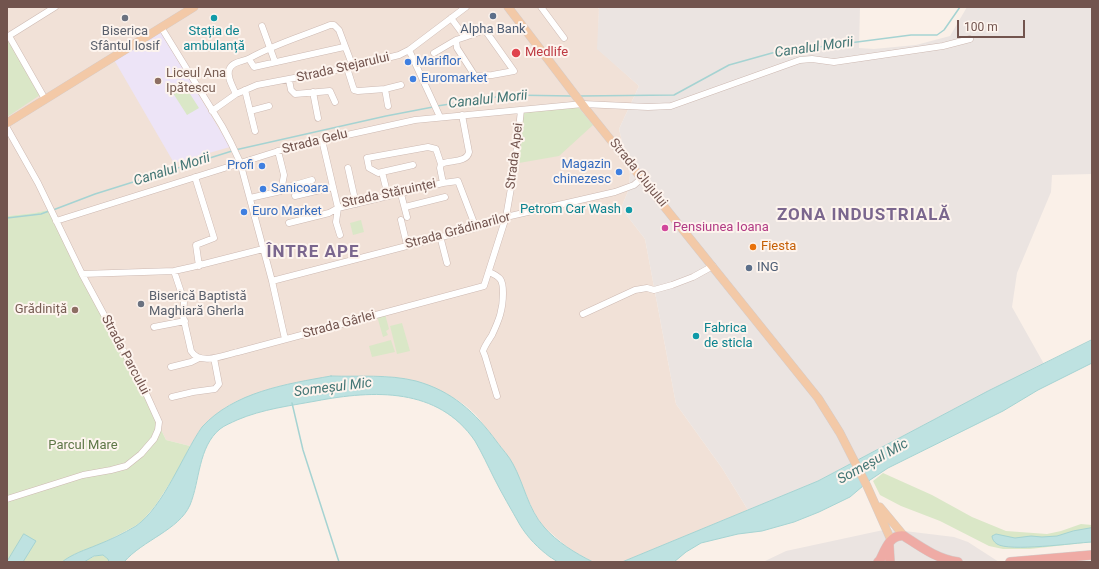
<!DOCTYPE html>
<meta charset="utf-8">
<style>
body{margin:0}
#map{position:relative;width:1099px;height:569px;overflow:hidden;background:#faf0e8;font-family:Roboto,sans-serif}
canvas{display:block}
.frame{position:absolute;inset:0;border:8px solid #72544e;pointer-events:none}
.scale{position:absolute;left:957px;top:20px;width:68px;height:18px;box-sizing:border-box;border:2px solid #72544e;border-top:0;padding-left:5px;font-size:12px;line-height:14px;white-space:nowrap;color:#72544e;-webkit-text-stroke:3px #fdf4ee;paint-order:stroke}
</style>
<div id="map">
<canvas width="1099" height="569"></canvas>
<div class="frame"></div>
<div class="scale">100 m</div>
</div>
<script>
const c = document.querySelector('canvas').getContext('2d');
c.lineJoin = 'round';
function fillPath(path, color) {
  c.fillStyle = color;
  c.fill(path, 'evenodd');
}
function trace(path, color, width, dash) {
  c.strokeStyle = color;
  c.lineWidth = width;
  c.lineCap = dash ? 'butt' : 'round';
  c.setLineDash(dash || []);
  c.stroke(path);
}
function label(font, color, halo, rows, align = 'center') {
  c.font = font + ' Roboto,sans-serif';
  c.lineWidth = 4;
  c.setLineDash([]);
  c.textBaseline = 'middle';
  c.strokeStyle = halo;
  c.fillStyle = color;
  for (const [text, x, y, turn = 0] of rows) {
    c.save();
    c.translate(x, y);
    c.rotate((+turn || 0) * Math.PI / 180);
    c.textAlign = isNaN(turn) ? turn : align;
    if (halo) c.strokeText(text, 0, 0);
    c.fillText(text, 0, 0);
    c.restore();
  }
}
const residential = new Path2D(`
 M7,7H597L599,9L598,49L639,86L619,129L630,174L629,189L621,208L645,239L676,404L722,468L748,510L622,562H593L578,554L566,546L543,526L534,513L520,481L504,451L476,415L466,406L456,399L387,376H331L276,387L237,401L226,407L208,421L202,427L190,446L166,440L139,383L48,210L34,213L7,216Z`);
const industrial = new Path2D(`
 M597,7H860L859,48L874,49L916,45L950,36L967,7H1092V174L1052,175L1051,192L1017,273L1012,307L1044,364L971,400L818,481L748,510L722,468L676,404L645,239L621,208L629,189L630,174L619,129L639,86L597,49L599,9Z
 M888,529L954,537L968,542L999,562H763L786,551Z`);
const education = new Path2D(`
 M159,29L230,147L174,163L113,58Z`);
const green = new Path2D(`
 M7,41L10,42L40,95L7,117Z
 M183,83L199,108L187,115L171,90Z
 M578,107L593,125L559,156L519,163L523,112Z
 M48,210L139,383L166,440L190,446L179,469L155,506L142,521L135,526L99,545L75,554L62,562H7V216L34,213Z
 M361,220L364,232L353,235L350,223Z
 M385,314L389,329L386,331L388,335L383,337L377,316Z
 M402,323L410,351L397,354L390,326Z
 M391,340L395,352L372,357L369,346Z
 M883,473L932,495L972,517L1006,531L1047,534L1061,531L1081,524L1092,525V542L1030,549H1003L989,546L940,521L901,506L880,495L873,481Z
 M103,555L108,559L109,562H84L95,556Z`);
const water = new Path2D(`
 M1092,340V363L1038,390L1003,411L888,468L870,480L850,497L819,512L794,522L762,531L738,534L701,543L686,552L674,562H622L818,481L988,391Z
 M331,376C359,377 388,374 416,381C452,391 475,412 497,442C502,449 509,456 513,464C524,484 528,509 544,527C557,542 575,553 593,562C585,562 565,564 558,562C556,561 552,558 550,557C538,548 528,538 520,525C511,509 502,494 494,478C488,466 482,453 475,441C438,387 374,390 316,401C289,406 263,409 237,420C231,423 225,425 220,429C198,447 200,481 190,505C179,530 143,540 124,562H109L108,559L103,555L94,556L84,562H62C72,554 85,550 97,545C110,540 124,533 136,526C164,506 182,456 202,427C234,392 286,384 331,376Z
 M1092,528V542C1074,543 1009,552 997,544C994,542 992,539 992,536L996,534L1015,538L1031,536L1042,537L1057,536L1073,531Z
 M24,534L36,541L23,562H7Z`);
const stream = new Path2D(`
 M580,96L674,95L729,65L772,53L911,35H937L944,30L960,7
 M437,106L509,95L572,96
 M235,150L386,116L433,107
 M53,210L95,194L232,151
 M7,218L41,214L49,211
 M292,403L303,450L339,562`);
const minor = new Path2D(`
 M541,7L564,38
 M451,18L465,37L456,40L457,48L475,76L492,75L514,71L485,30L465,37
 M262,26L275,62
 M161,27L222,126L231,143L240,162L272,281L285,339
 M9,36L45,99
 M7,37L55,7
 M409,50L440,117
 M434,53L456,40
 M249,59L254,67L344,47
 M347,68L354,90L358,91L385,89L401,85
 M289,80L291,90L295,94L330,91L335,102
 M385,89L388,106
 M245,90L255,131
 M313,92L318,118
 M236,94C233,87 227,78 229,70C232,61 243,62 250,58C275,44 303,36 330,25H334L339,30L353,67
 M212,111L236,94L257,85L347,68L399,55L409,50L466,7
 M250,111L269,106
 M7,128L38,183L82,274L144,389L159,422L158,430L154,439L141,454L126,466L111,470L83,475L7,499
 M322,140L338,208L443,183L458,181L476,228
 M348,168L356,204
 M382,172L413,165
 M195,177L214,238L196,245L199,266
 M443,183L440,168L441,164C449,160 467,163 469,152L462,115
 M281,189L312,180
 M401,194L407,217
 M295,196L333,187
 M388,196L382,172L378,173L369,168L367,158L428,147L436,149L441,164
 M250,198L281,191L284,175L278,151
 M405,207L445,197
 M338,208L336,222L340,235
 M401,220L407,245
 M56,221L288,148L415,120L583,104L648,107L671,106L800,60L812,59L834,62L943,46L970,39
 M289,223L329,213L338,208
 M440,236L447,263
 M174,271L184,301L183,316L191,351C200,366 224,355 238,352L484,286L506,217L515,165L521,110
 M489,272C501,277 503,280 503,293C503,310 499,320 492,335C489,340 485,345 483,351L485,356L497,396
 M82,274L174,271L192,267L263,249
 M272,281L476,228L506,217L615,192L634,185L642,178
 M583,314L635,290L647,288L654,290L672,285L693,277L713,266
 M154,327L185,321
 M171,367L191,362L199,358
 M172,397L193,392L215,389L219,384L214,358`);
const major = new Path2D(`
 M508,7L585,108L818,398L840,433L867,486L891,540
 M7,123L194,7
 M880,507L904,536`);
const highway = new Path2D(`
 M889,545L890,562
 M878,562L880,560C885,550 890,534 904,536C921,547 937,559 958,562
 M1010,562L1092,555`);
const markers = [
 [493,16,4,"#5c6f8a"],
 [125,18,4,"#6b7280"],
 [214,18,4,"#0f9aa8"],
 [516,53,5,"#e0444e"],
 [408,62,4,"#3f7fe0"],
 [413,79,4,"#3f7fe0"],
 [158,81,4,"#8d6e63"],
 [262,166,4,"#3f7fe0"],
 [619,172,4,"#3f7fe0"],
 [263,189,4,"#3f7fe0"],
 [629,210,4,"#0f9aa8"],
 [244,212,4,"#3f7fe0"],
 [665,228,4,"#d1479c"],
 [753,247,4,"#e8710a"],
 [749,268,4,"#5c6f8a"],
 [141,304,4,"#6b7280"],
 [75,310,4,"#8d6e63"],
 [696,336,4,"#0f9aa8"]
];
const serviceNames = [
 ["Alpha Bank",493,30],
 ["ING",757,268,"left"]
];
const worshipNames = [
 ["Biserica",125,32],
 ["Sfântul Iosif",125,47],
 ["Biserică Baptistă",149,297,"left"],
 ["Maghiară Gherla",149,312,"left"]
];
const cultureNames = [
 ["Stația de",214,32],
 ["ambulanță",214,47],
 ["Petrom Car Wash",621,210,"right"],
 ["Fabrica",704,329,"left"],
 ["de sticla",704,344,"left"]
];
const healthNames = [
 ["Medlife",525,53]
];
const shopNames = [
 ["Mariflor",416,62],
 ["Euromarket",421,79],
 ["Magazin",611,165,"right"],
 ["chinezesc",611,180,"right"],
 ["Profi",254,166,"right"],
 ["Sanicoara",271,189],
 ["Euro Market",252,212]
];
const streetNames = [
 ["Strada Stejarului",343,68,-13],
 ["Strada Gelu",315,142,-14],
 ["Strada Apei",515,156,-83],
 ["Strada Clujului",638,173,51],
 ["Strada Stăruinței",389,194,-12],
 ["Strada Grădinarilor",458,231,-15],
 ["Strada Gârlei",339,325,-15],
 ["Strada Parcului",125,355,62]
];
const educationNames = [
 ["Liceul Ana",166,74],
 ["Ipătescu",166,89],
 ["Grădiniță",67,310,"right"]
];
const hotelNames = [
 ["Pensiunea Ioana",673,228]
];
const foodNames = [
 ["Fiesta",761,247]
];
const parkNames = [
 ["Parcul Mare",83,446]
];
const waterNames = [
 ["Canalul Morii",814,48,-8],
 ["Canalul Morii",488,100,-6],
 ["Canalul Morii",172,170,-18],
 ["Someșul Mic",333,388,-7],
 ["Someșul Mic",873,462,-29]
];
const districtNames = [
 ["ZONA INDUSTRIALĂ",864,216],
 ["ÎNTRE APE",313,253]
];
fillPath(residential, '#f1e1d7');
fillPath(industrial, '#ebe4e1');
fillPath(education, '#ede4f7');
fillPath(green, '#dae7c7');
fillPath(water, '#bee2e1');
trace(water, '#a5d3d2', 1);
trace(stream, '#a5d3d2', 1.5);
trace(minor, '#cdb9b2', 7);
trace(major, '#d5ccca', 9);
trace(highway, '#d5ccca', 10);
trace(minor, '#fff', 6);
trace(major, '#f3c9a7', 8);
trace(highway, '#efaba5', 9);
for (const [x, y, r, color] of markers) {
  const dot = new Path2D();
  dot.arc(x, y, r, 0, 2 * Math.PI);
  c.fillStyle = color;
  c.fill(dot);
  trace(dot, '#fdf4ee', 1.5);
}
label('13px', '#4e5e75', '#fdf4ee', serviceNames);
label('13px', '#5b616d', '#fdf4ee', worshipNames);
label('13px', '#0d838f', '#fdf4ee', cultureNames);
label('13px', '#be3a42', '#fdf4ee', healthNames, 'left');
label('13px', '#366cbe', '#fdf4ee', shopNames, 'left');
label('13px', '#72544e', '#fdf4ee', streetNames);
label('13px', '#785e54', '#fdf4ee', educationNames, 'left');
label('13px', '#b23c85', '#fdf4ee', hotelNames, 'left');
label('13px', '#c56008', '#fdf4ee', foodNames, 'left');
label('13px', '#5e7747', '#fdf4ee', parkNames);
label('italic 14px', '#437675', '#fdf4ee', waterNames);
c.letterSpacing = '1px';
label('bold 17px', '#7a668e', '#fdf4ee', districtNames);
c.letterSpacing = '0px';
</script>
